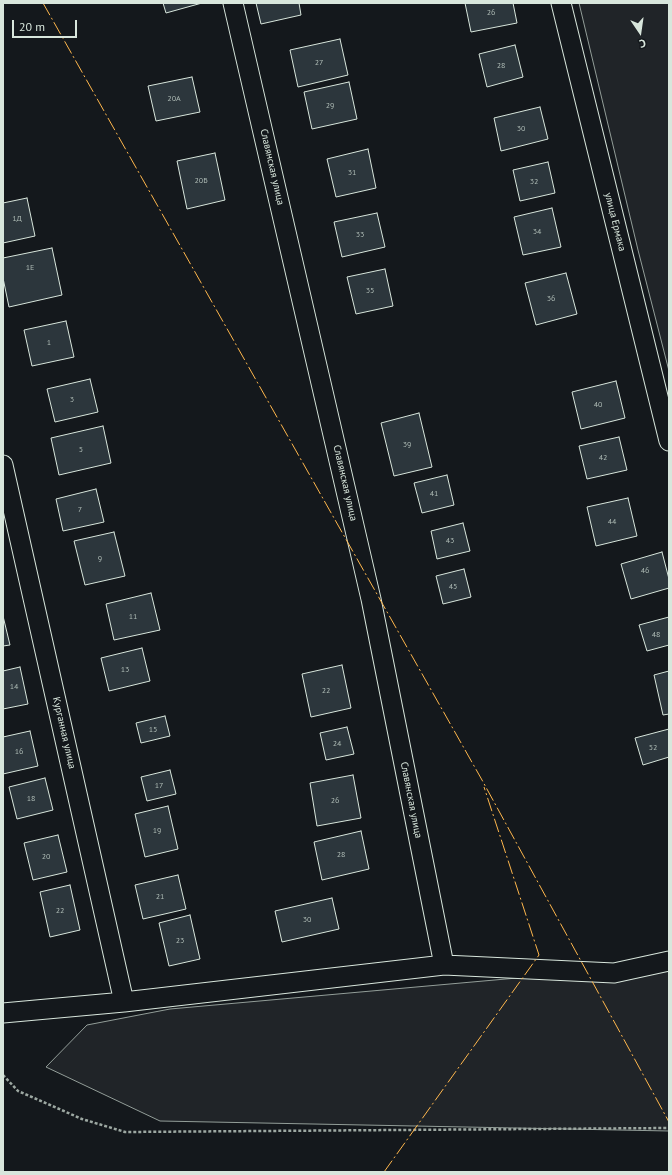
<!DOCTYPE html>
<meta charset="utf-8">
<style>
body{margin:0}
#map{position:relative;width:672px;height:1175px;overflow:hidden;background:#14181c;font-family:"PT Sans",sans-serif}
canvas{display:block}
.frame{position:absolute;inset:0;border:4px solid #d8e6dc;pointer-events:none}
.north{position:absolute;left:620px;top:12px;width:40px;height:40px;-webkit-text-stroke:3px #14181c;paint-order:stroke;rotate:167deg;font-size:11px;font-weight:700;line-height:16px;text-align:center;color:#d8e6dc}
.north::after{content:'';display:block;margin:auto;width:14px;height:18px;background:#d8e6dc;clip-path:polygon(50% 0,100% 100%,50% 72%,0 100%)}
.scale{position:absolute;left:12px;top:20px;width:65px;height:18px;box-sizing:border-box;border:2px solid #d8e6dc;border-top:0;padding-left:5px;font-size:12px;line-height:14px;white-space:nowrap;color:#d8e6dc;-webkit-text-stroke:3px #14181c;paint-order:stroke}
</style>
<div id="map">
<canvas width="672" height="1175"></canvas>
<div class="frame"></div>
<div class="north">С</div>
<div class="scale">20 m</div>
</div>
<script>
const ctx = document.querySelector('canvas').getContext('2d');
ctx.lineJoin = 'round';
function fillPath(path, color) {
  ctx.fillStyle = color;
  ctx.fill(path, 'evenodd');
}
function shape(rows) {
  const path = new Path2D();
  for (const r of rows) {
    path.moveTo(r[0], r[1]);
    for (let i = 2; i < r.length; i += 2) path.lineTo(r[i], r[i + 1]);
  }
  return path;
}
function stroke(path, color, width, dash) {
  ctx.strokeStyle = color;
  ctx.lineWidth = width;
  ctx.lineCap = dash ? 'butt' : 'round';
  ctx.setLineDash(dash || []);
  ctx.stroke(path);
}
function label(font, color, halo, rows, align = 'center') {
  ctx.font = font + ' "PT Sans",sans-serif';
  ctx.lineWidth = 3;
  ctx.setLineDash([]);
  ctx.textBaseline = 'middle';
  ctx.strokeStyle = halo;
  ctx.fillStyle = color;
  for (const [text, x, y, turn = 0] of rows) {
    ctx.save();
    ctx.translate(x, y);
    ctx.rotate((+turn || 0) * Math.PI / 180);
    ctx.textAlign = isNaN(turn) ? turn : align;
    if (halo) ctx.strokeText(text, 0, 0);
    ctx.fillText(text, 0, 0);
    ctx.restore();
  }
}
const green = shape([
 [579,3,669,3,669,371,638,250,579,3],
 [669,962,669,1131,160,1121,46,1067,87,1025,170,1009,640,967,669,962]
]);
fillPath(green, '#202428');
stroke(green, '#939e99', 1);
const building = shape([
 [163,3,202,3,166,13,163,3],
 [256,3,299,3,301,15,261,24,256,3],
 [465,3,513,3,517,23,471,32,465,3],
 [340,39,348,75,298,87,290,50,340,39],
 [515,45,523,77,487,87,479,54,515,45],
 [192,77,200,112,156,121,148,86,192,77],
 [349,82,357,119,312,129,304,92,349,82],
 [540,107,548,139,501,151,494,118,540,107],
 [368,149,376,188,336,197,327,159,368,149],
 [215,153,225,200,187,209,177,161,215,153],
 [548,162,555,193,520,201,513,170,548,162],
 [27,198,35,236,3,243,3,203,27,198],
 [552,208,561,247,523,255,514,217,552,208],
 [377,213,385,247,342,257,334,222,377,213],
 [52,248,62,295,9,307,3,278,3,258,52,248],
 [385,269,393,306,356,314,347,277,385,269],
 [566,273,577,314,536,325,525,283,566,273],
 [66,321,74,357,32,366,24,330,66,321],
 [90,379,98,412,55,422,47,389,90,379],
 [616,381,625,418,581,429,572,392,616,381],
 [419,413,432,467,394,476,381,423,419,413],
 [103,426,111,463,59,475,51,438,103,426],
 [619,437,627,470,587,479,579,446,619,437],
 [447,475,454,505,422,513,414,483,447,475],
 [96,489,104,522,63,531,56,499,96,489],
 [628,498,637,536,596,546,587,507,628,498],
 [463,523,470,551,437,559,431,531,463,523],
 [114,532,125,576,85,585,74,541,114,532],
 [662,552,669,579,669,588,631,599,621,564,662,552],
 [464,569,471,597,443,604,436,576,464,569],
 [151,593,160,630,114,640,106,604,151,593],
 [3,616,10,645,3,646,3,616],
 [669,617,669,645,647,651,639,625,669,617],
 [142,648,150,681,109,691,101,658,142,648],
 [342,665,351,708,311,717,302,674,342,665],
 [20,667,28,704,3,709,3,671,20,667],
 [669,671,669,714,663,715,654,675,669,671],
 [165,716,170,736,141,743,136,723,165,716],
 [347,727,354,754,326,760,320,733,347,727],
 [669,729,669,757,643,765,635,738,669,729],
 [30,731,38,766,3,774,3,737,30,731],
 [170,770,176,794,147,801,141,777,170,770],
 [353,775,361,818,317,826,310,783,353,775],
 [45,778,53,810,17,819,9,787,45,778],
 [168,806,178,849,145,857,135,814,168,806],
 [361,831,369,869,322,880,314,842,361,831],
 [58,835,67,872,33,880,24,843,58,835],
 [178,875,186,909,143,919,135,885,178,875],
 [70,885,80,930,50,937,40,892,70,885],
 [332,898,339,929,282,942,275,911,332,898],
 [190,915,200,959,169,966,159,923,190,915]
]);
fillPath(building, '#2c363c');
stroke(building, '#d8e6dc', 1);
const minor = shape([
 [233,3,371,599,444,965],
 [561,3,669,441],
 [3,465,124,1002],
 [3,1013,124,1002,444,965,614,973,669,961]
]);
stroke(minor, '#d8e6dc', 21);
stroke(shape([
 [3,1075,18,1091,82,1119,125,1132,669,1128]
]), '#9da8a2', 2.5, [3, 2]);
stroke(minor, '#14181c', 19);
stroke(shape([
 [43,3,482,780,669,1122],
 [384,1172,539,955,484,787]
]), '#ffb74d', 1, [14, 3, 2, 3]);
label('8px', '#adbab4', null, [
 ["26",491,13],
 ["27",319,63],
 ["28",501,66],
 ["20А",174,99],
 ["29",330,106],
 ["30",521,129],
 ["31",352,173],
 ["20Б",201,181],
 ["32",534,182],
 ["1Д",17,219],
 ["34",537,232],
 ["33",360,235],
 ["1Е",30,268],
 ["35",370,291],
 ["36",551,299],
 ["1",49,343],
 ["3",72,400],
 ["40",598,405],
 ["39",407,445],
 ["5",81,450],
 ["42",603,458],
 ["41",434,494],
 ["7",80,510],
 ["44",612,522],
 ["43",450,541],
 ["9",100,559],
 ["46",645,571],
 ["45",453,587],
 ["11",133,617],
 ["48",656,635],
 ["13",125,670],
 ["14",14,687],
 ["22",326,691],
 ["15",153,730],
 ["24",337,744],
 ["52",653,748],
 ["16",19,752],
 ["17",159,786],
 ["18",31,799],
 ["26",335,801],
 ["19",157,831],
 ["28",341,855],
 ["20",46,857],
 ["21",160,897],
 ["22",60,911],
 ["30",307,920],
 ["23",180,941]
]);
label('10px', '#d8e6dc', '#14181c', [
 ["Славянская улица",272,167,77],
 ["улица Ермака",615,222,76],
 ["Славянская улица",345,483,77],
 ["Курганная улица",64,733,77],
 ["Славянская улица",411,800,79]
]);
</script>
